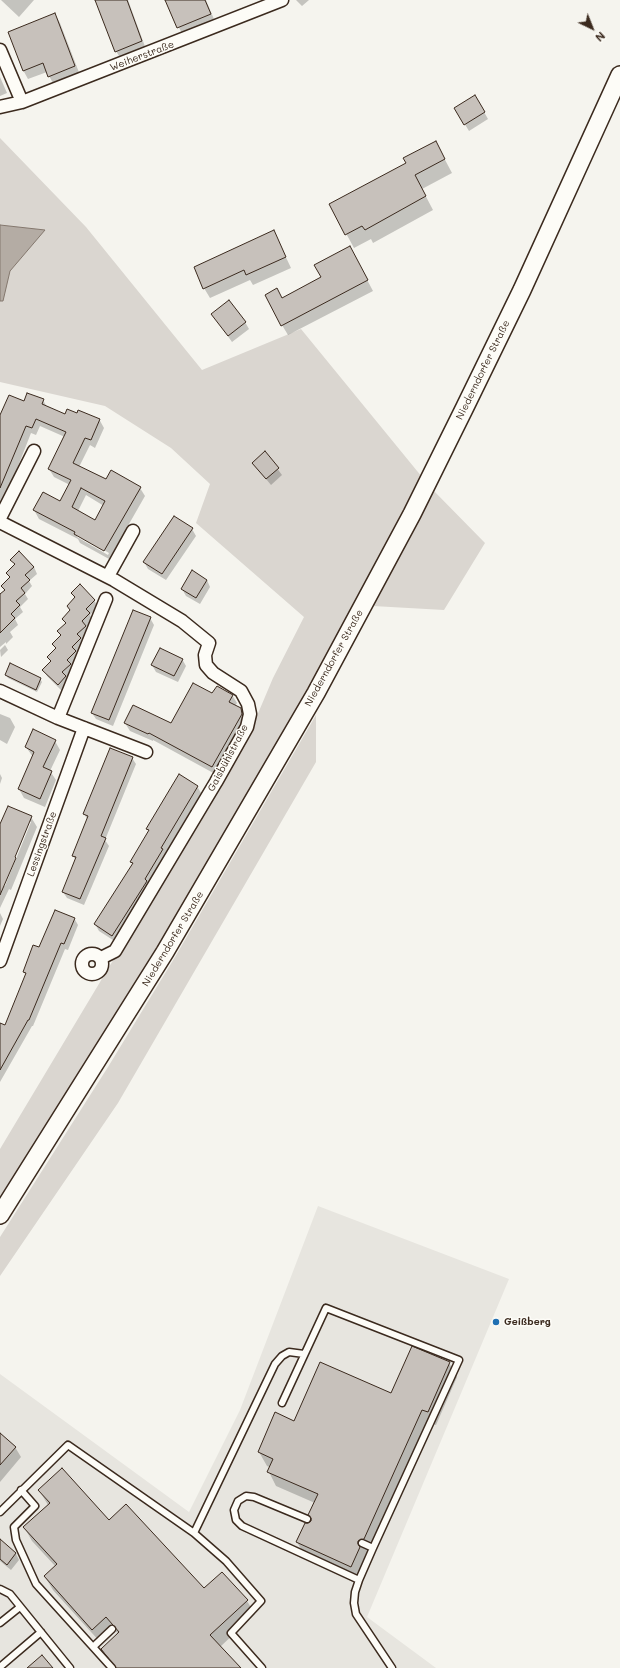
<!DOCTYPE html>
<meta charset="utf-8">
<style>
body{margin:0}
#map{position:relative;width:620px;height:1668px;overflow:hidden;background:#f5f4ee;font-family:Mali,sans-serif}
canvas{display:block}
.north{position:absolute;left:572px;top:8px;width:40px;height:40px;-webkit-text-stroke:3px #fdfcf7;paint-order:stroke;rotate:137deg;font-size:11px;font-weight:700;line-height:16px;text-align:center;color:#3b2a1e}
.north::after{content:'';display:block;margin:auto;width:14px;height:18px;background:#3b2a1e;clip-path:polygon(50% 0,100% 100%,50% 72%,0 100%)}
</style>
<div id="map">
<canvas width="620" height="1668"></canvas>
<div class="north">N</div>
</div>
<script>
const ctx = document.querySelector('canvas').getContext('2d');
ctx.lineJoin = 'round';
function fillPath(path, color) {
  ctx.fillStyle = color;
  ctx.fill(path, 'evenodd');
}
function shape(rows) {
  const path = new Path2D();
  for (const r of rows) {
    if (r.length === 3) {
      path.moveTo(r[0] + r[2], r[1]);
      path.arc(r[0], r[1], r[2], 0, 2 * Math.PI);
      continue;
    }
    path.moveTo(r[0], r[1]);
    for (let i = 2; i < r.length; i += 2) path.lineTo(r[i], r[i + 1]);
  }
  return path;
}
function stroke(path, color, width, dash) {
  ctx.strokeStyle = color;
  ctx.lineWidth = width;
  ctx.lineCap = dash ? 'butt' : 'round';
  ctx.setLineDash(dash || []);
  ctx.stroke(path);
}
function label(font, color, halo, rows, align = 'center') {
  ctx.font = font + ' Mali,sans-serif';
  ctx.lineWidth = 3;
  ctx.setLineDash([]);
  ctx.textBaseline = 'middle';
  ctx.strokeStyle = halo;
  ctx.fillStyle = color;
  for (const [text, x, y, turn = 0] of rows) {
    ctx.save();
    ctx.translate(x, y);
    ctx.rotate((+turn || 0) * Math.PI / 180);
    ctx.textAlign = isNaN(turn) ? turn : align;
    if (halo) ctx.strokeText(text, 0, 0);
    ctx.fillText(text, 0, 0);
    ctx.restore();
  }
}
fillPath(shape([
 [318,1206,509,1279,367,1617,436,1668,0,1668,0,1374,189,1512,240,1410]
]), '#e7e5df');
fillPath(shape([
 [0,138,86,227,202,370,301,329,422,477,356,604,238,815,158,948,0,1200,0,1149,251,730,273,678,304,617,196,523,210,484,171,448,105,406,0,382],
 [433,490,485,543,444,610,373,606],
 [316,715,316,762,118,1103,0,1276,0,1237,108,1067,175,957]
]), '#dad6d0');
const water = shape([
 [0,225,45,230,10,271,3,301,0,301,0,225]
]);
fillPath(water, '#b4aca4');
stroke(water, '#84786e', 1);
fillPath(shape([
 [1,0,34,0,19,17],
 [96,0,128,0,147,52,122,61,116,51],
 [166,0,206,0,216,24,184,38],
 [296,0,309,0,302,6],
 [55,14,60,23,80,75,54,85,47,72,28,79,23,70],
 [0,77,7,93,0,96],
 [475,96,488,119,469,131,455,108],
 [443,156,452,173,422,189,433,210,373,243,371,239,354,248,330,204],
 [274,232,291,268,253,285,250,280,210,298,204,288],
 [355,257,373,291,288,335,282,325,282,299,322,278],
 [212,314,245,322,249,329,232,342],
 [43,400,47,407,66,416,99,419,104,428,95,448,90,445,79,467,106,480,140,488,145,496,109,559,80,543,78,539,39,519,34,510,60,503,70,485,54,477,49,469,65,437,40,426,36,435,31,433,2,507,0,507,0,418,24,402],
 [86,495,104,506,96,522,78,511],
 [77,534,109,553,108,555,77,537],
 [265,452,282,475,271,485,253,463],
 [174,517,192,529,196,536,166,580,148,569,144,562],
 [12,560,34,567,37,574,29,581,32,586,25,594,28,599,20,607,23,612,15,619,18,625,10,632,13,637,6,644,6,642,0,647,0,596,5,591,2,586,10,578,7,573,15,565],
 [207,580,210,587,200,604,186,596,182,589],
 [72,593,94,600,98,607,90,615,93,620,86,627,89,633,81,641,84,645,76,653,79,658,71,666,74,671,66,678,69,684,62,691,47,676,44,670,51,662,48,657,56,649,53,644,61,636,58,631,66,624,63,619,71,611,75,599],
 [150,618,154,625,113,726,96,719,92,713],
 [5,645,8,650,1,657,0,650],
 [182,659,186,666,178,682,156,672,152,665],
 [6,675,40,679,42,682,37,692,8,678],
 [213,695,232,695,237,703,235,706,240,709,245,717,217,775,153,740,153,741,130,731,125,723,172,724],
 [0,714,10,718,15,727,7,744,0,740],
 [55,741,60,750,50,771,56,780,45,807,24,798,19,789,33,757,26,747],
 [132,758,136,764,105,840,109,846,84,905,67,898,63,892,76,860,73,856,88,820,84,814],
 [0,774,2,778,0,784],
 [197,786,201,793,165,854,166,857,116,942,99,931,95,924,133,865,131,862,149,832,148,829],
 [31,817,37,827,11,890,9,889,0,908,0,827],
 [29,822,31,822,5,886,3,886],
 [0,913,3,919,0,926],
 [74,918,78,925,68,950,65,949,33,1026,32,1026,0,1082,0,1028,5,1027,26,976,24,972,40,949],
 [449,1363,457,1377,436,1425,430,1423,371,1552,368,1553,365,1556,367,1561,359,1580,305,1556,297,1542,312,1522,315,1503,276,1486,269,1472,271,1468,267,1466,259,1452,294,1422,392,1394],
 [0,1435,15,1447,21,1457,0,1482],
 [39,1490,109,1521,204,1590,247,1601,255,1614,220,1647,239,1668,115,1668,102,1649,119,1634,114,1630,101,1643,53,1590,45,1577,56,1567,32,1541,24,1527,48,1505],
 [0,1541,16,1554,19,1560,11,1570,0,1561]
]), '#0003');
const building = shape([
 [95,0,127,0,142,41,115,52,95,0],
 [165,0,205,0,211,14,177,28,165,0],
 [55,13,75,66,48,77,43,63,23,71,8,32,55,13],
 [475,95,485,112,464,125,454,108,475,95],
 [436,141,445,159,415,175,426,196,365,230,362,226,345,235,329,204,406,163,403,158,436,141],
 [274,230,286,257,246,275,244,270,203,289,194,267,274,230],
 [350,246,368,280,281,326,265,295,277,288,282,298,321,277,314,265,350,246],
 [229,300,246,322,228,336,211,314,229,300],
 [27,393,44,399,42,404,65,414,67,409,77,413,78,410,100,419,91,440,85,438,73,463,106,479,111,470,141,487,104,551,74,534,75,532,33,510,43,492,60,501,71,480,48,469,66,432,36,419,32,428,26,426,0,488,0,415,9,395,24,401,27,393],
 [81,488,105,501,95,520,72,507,81,488],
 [265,451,279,468,266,479,252,463,265,451],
 [174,516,193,528,162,574,143,562,174,516],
 [19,551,34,567,25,575,30,580,21,588,25,593,16,601,20,605,11,614,15,618,0,633,0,594,5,590,1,586,10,577,6,573,15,564,10,560,19,551],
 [192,570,207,580,196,598,181,589,192,570],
 [80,584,95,600,86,609,90,613,82,621,86,626,77,634,81,638,72,647,76,651,67,660,71,664,62,672,66,676,58,685,42,670,51,661,47,657,56,648,52,644,61,635,57,631,66,623,62,619,70,610,67,606,75,597,71,593,80,584],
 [133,610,151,617,109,720,91,713,133,610],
 [160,648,183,659,174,676,151,665,160,648],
 [10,663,41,678,36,690,5,675,10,663],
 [193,683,212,693,217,686,233,695,229,702,241,708,242,714,212,767,149,733,148,734,124,723,133,705,171,723,193,683],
 [33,729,56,740,43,767,52,771,40,799,18,789,34,752,25,747,33,729],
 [110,748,133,757,101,836,106,838,80,899,62,892,76,857,72,856,88,816,83,814,110,748],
 [179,774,198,786,161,848,163,849,145,879,147,881,112,936,94,924,133,863,130,862,149,830,146,829,179,774],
 [8,806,32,816,15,857,16,858,0,895,0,824,8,806],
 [55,910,75,918,64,944,61,943,29,1020,28,1020,0,1070,0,1023,5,1025,26,973,23,972,33,945,39,947,55,910],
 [412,1346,450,1362,428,1412,422,1410,364,1539,358,1541,358,1544,360,1547,351,1567,296,1542,305,1523,308,1523,311,1521,311,1518,308,1515,318,1494,267,1472,273,1459,258,1452,275,1412,294,1421,320,1362,391,1393,412,1346],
 [0,1433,16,1447,0,1465,0,1433],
 [62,1468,109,1520,126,1504,204,1588,222,1572,248,1600,210,1635,241,1668,116,1668,101,1649,119,1632,106,1617,92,1630,44,1576,57,1564,23,1527,50,1503,38,1490,62,1468],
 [0,1539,16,1553,7,1565,0,1559,0,1539],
 [42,1655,53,1668,27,1668,42,1655]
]);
fillPath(building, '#c7c1bb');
stroke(building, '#3b2a1e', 1);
const service = shape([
 [282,1403,326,1308,459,1360,373,1548,359,1580,355,1592,354,1603,356,1614,392,1668],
 [21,1490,35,1506,14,1527,16,1540,36,1584,112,1668],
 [0,1512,68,1445,194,1533,226,1561,261,1601,231,1633,262,1668],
 [307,1519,254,1497,246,1496,238,1501,234,1510,236,1520,242,1526,359,1580],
 [194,1533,275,1364,282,1356,289,1352,304,1354],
 [362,1543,373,1548],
 [0,1589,10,1594,70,1668],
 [0,1623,20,1607],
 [93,1647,112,1629],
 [0,1667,41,1632]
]);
const minor = shape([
 [0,50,22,102],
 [0,107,22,102,282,0],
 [0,518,34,451],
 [0,522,114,580,182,621,209,643,205,655,206,665,213,673,241,691,248,704,250,714,247,727,216,782,115,951,101,958],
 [108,576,133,531],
 [0,691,58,718,146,752],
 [58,718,106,599],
 [92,964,10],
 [0,961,84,728]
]);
const secondary = shape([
 [0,1215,165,952,316,693,412,514,465,407,522,290,620,75]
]);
stroke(service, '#3b2a1e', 9);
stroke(minor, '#3b2a1e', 15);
stroke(secondary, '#3b2a1e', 20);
stroke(service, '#fdfcf7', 6);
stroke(minor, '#fdfcf7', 12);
stroke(secondary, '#fdfcf7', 17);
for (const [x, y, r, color] of [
 [496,1322,4,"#1f6fb2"]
]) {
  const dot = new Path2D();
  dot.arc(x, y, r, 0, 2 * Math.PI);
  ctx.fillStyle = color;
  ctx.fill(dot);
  stroke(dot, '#fdfcf7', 1.5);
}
label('10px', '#3b2a1e', '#fdfcf7', [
 ["Weiherstraße",142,56,-21],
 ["Niederndorfer Straße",483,370,-64],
 ["Niederndorfer Straße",334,658,-61],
 ["Gaisbühlstraße",228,758,-62],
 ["Lessingstraße",42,844,-70],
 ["Niederndorfer Straße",173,939,-59]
]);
label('bold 10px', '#3b2a1e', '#fdfcf7', [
 ["Geißberg",504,1322]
], 'left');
</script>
